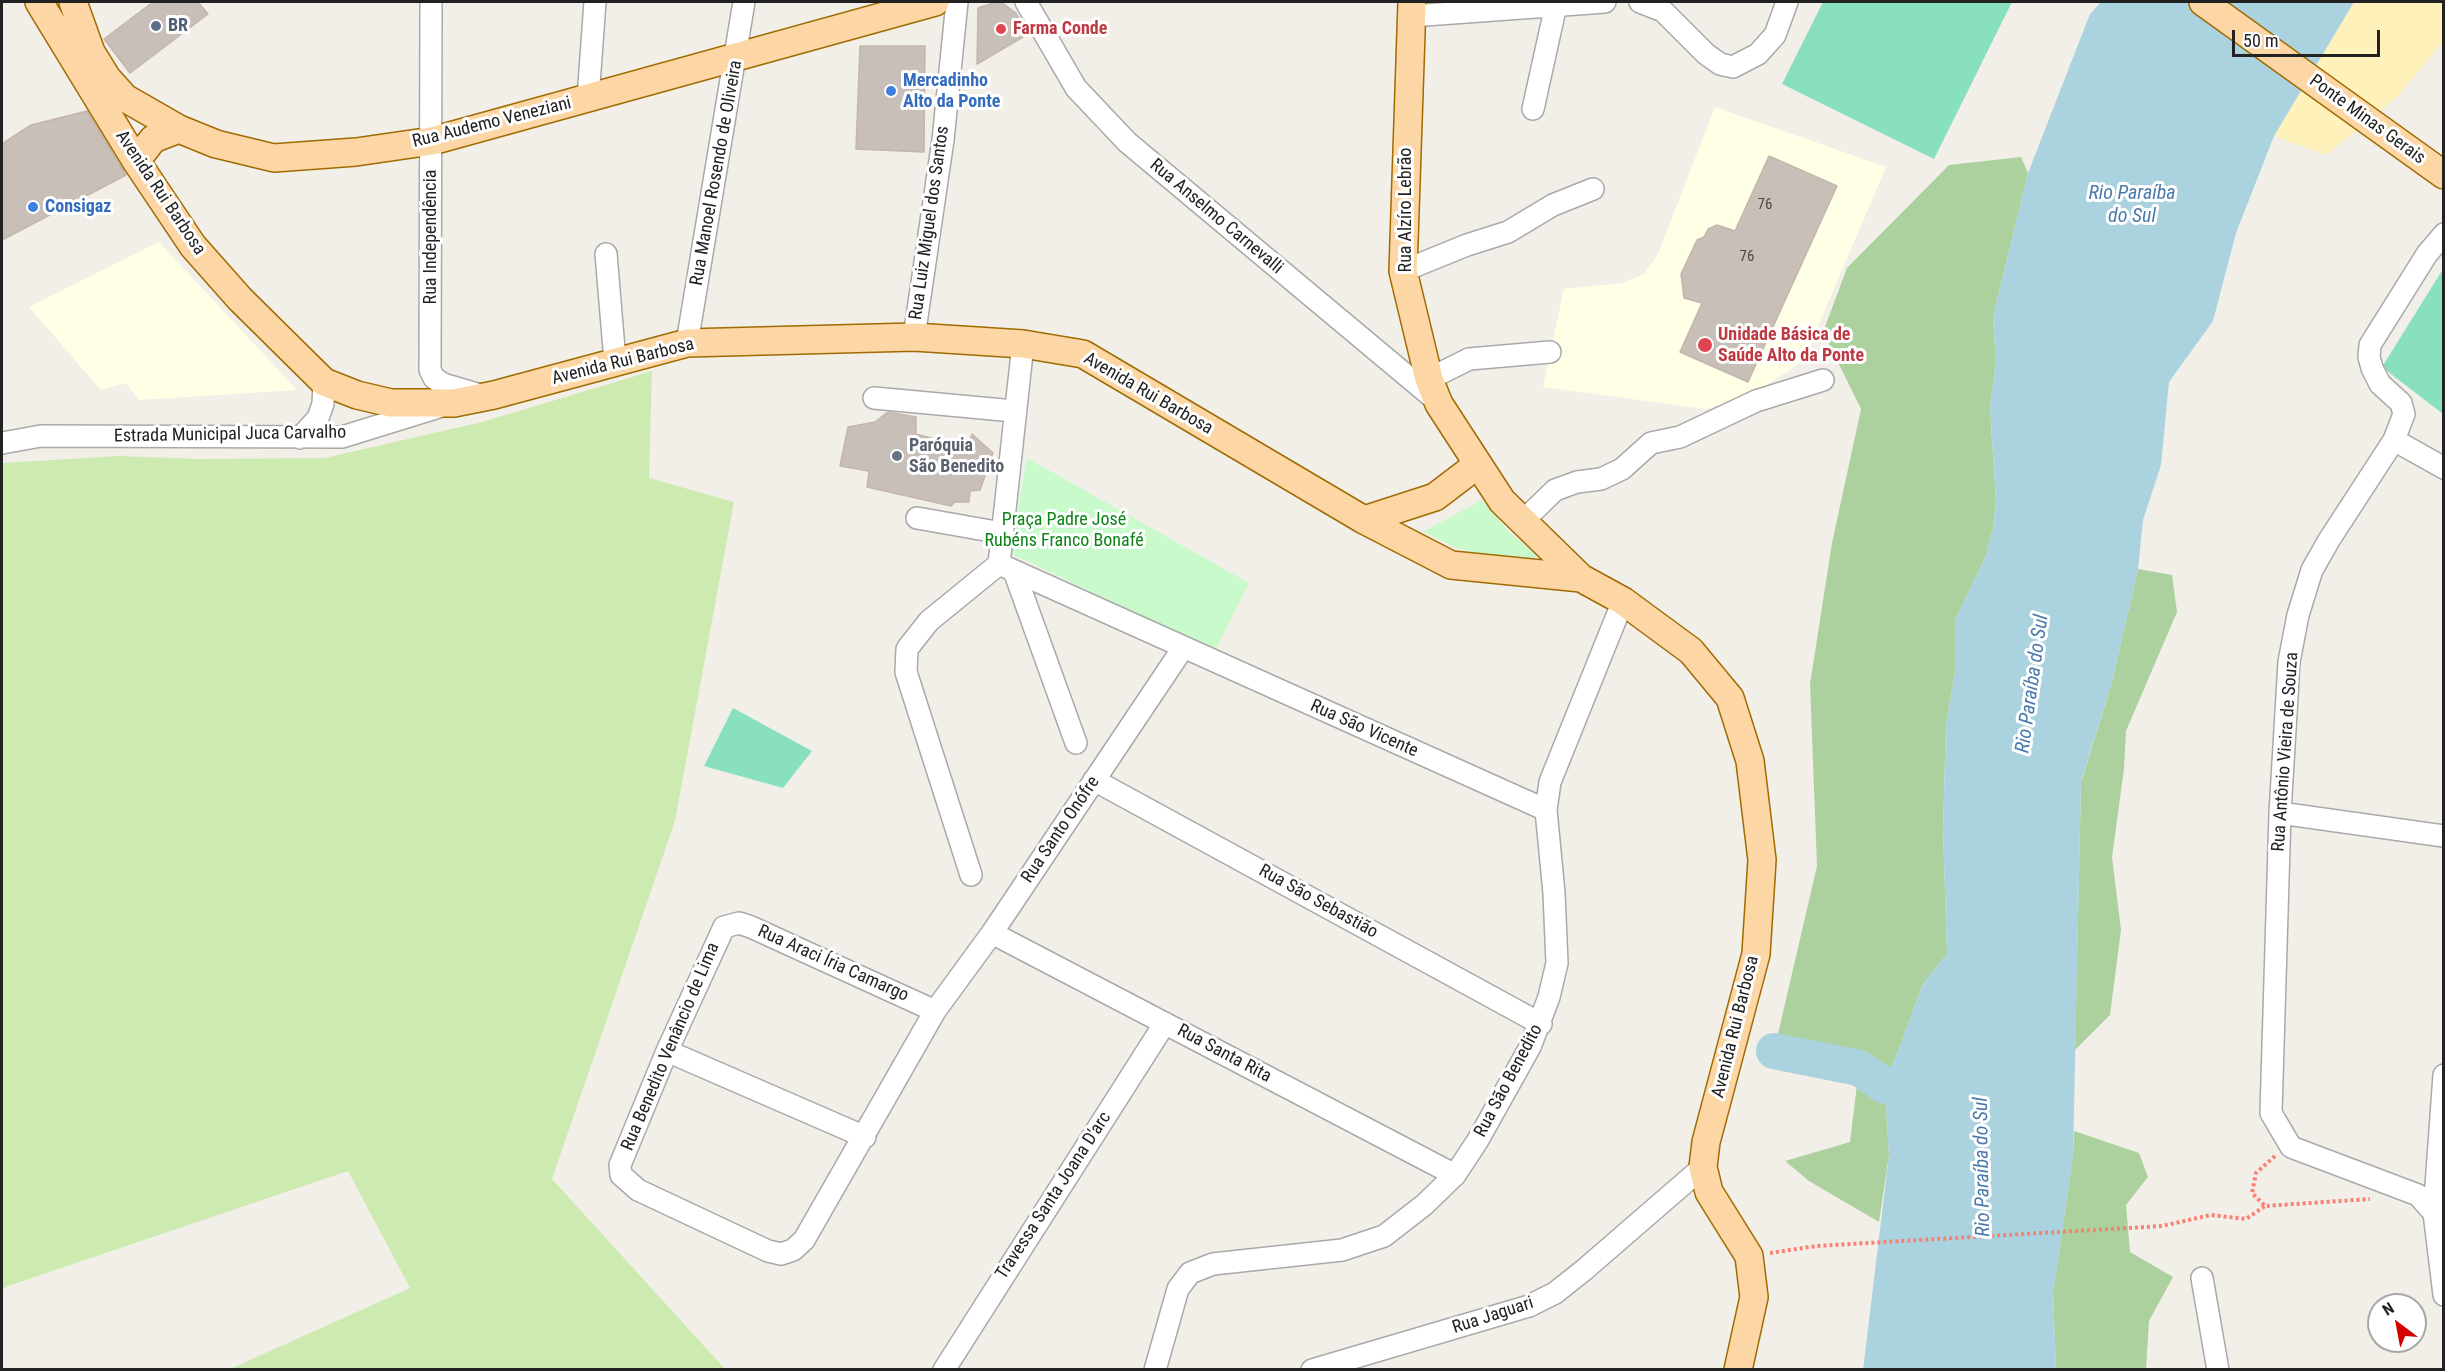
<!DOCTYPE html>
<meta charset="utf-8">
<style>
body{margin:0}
#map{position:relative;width:2445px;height:1371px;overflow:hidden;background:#f2efe9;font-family:"Roboto Condensed",sans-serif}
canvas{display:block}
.frame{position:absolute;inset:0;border:3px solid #222;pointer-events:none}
.north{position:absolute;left:2367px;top:1293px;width:60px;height:60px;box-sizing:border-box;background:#fff;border:2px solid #a7a7a7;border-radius:50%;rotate:328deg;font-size:16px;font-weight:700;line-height:24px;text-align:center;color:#222}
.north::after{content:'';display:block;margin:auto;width:21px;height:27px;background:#d40000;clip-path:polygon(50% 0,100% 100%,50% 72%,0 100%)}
.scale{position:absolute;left:2232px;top:30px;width:148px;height:27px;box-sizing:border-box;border:3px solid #222;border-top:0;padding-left:8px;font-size:18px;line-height:21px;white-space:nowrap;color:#222;-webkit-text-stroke:4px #fff;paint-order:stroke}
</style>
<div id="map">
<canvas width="2445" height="1371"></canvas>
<div class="frame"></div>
<div class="north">N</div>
<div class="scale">50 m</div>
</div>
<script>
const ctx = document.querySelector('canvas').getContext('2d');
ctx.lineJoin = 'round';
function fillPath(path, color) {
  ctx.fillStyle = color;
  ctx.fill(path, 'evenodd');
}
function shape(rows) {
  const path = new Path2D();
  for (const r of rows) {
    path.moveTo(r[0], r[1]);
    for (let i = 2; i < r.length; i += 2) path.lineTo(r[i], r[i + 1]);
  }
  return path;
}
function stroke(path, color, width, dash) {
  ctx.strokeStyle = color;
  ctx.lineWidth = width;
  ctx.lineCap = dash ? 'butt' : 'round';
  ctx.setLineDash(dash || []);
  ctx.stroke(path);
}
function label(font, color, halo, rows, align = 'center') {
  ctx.font = font + ' "Roboto Condensed",sans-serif';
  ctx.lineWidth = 6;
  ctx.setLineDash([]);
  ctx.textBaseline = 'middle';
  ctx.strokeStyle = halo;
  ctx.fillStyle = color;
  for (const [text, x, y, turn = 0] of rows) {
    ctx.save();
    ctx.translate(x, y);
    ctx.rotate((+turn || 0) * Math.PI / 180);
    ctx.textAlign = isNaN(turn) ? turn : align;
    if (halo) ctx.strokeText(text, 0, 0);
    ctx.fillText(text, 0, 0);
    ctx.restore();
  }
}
fillPath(shape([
 [1715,107,1886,167,1803,361,1753,394,1706,409,1543,387,1564,289,1623,283,1644,274,1658,254],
 [159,242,297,390,139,400,126,383,101,390,29,307]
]), '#ffffe5');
fillPath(shape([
 [652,371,649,478,734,502,675,821,552,1179,725,1369,230,1369,410,1288,348,1171,8,1286,2,1290,2,463,119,456,197,459,325,458,482,422]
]), '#cdebb0');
fillPath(shape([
 [2021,157,2028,173,1993,317,1996,361,1990,408,1996,501,1993,529,1986,556,1955,620,1955,673,1946,725,1943,830,1947,954,1923,984,1885,1086,1889,1155,1879,1222,1809,1181,1785,1161,1850,1142,1859,1068,1774,1051,1817,866,1810,684,1832,543,1861,409,1823,332,1847,268,1949,165],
 [2138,569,2172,575,2177,612,2126,731,2124,769,2112,857,2121,930,2110,1015,2075,1050,2081,782,2111,686],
 [2074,1131,2139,1153,2148,1177,2126,1205,2130,1252,2173,1277,2149,1321,2146,1369,2056,1370,2053,1293,2073,1156]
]), '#add19e');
fillPath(shape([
 [2354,2,2443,2,2443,42,2397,97,2326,155,2274,136]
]), '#fff1ba');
fillPath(shape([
 [1027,458,1249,583,1215,651,1010,553],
 [1482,500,1510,533,1539,556,1525,560,1495,557,1457,548,1423,532]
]), '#c8facc');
fillPath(shape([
 [1823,2,2012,2,1934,159,1782,84],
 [2443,269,2443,414,2382,367],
 [733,708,812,751,783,788,704,766]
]), '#88e0be');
fillPath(shape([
 [2101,2,2354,2,2274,136,2236,233,2213,321,2169,382,2161,465,2143,520,2138,569,2111,686,2081,781,2073,1156,2053,1293,2056,1369,1863,1370,1889,1155,1885,1086,1923,984,1947,954,1943,830,1946,725,1955,673,1955,620,1986,556,1993,529,1996,501,1990,408,1996,361,1993,317,2028,173,2090,14]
]), '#aad3df');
stroke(shape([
 [1774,1051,1859,1068,1885,1086,1933,1075]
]), '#aad3df', 36);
const building = shape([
 [153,2,198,2,208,14,130,73,104,39,153,2],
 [996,2,1001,2,1016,13,1028,34,977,64,978,8,996,2],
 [860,46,925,46,924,152,856,149,860,46],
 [87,111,126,175,2,240,2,144,31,125,87,111],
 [1769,156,1837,186,1748,382,1680,352,1702,303,1684,298,1681,274,1697,240,1704,237,1708,229,1717,225,1735,231,1769,156],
 [888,412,916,417,916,434,967,448,972,434,993,453,980,490,970,491,969,502,955,502,951,506,867,487,869,471,840,466,848,427,875,422,888,412]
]);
fillPath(building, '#c7bfb8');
stroke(building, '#c4b6ab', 1.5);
const minor = shape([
 [431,2,430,370,434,378,443,384,484,396],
 [1026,2,1076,88,1127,142,1437,401],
 [1640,2,1663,11,1706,54,1720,64,1733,67,1758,54,1775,35,1787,2],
 [1411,16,1605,2],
 [588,98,595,2],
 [1533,109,1556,5],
 [2444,234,2427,254,2370,345,2369,357,2372,368,2380,384,2401,403,2404,414,2394,440,2329,540,2312,570,2298,615,2289,662,2280,813,2271,1113,2291,1147,2418,1195,2434,1213,2444,1215],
 [606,254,615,361],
 [1403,271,1467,245,1508,232,1553,205,1593,189],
 [914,337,943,140,957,2],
 [687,343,744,2],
 [1023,344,999,564,1546,810],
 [1429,379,1469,359,1550,352],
 [874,398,1014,411],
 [300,438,318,418,323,404,324,382],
 [2394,440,2444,468],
 [2,443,41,436,342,437,439,407],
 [917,518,1002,533],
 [1522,522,1555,490,1577,482,1601,479,1622,469,1651,443,1680,437,1756,401,1823,380],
 [1014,571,1076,743],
 [1094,780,1541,1024],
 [2280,813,2444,836],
 [971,875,906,672,907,649,929,621,999,564],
 [992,933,1455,1175],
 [935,1011,751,927,739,923,724,927,667,1051,620,1165,621,1175,638,1190,768,1251,781,1254,793,1250,804,1240,935,1011,992,933,1183,648],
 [667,1051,865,1137],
 [2444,1075,2434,1213,2444,1295],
 [2202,1278,2218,1370],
 [944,1370,1165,1023],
 [1155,1370,1178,1289,1190,1273,1213,1264,1342,1250,1384,1236,1424,1205,1455,1175,1478,1140,1530,1047,1549,997,1557,963,1554,893,1546,810,1550,782,1623,601],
 [1312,1370,1529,1306,1555,1293,1584,1270,1703,1167]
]);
const major = shape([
 [39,2,136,161,193,246,240,299,324,382,357,395,391,403,454,403,494,395,687,343,914,337,1023,344,1083,354,1364,520,1451,565,1581,578,1623,601,1691,651,1730,698,1750,761,1762,860,1756,954,1706,1142,1703,1167,1709,1192,1749,1256,1754,1297,1738,1370],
 [73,2,91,52,107,78,125,98,179,129,216,144,274,158,356,152,432,141,935,2],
 [1412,2,1403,271,1429,379,1439,404,1502,501,1581,578],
 [2203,2,2444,175],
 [136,161,153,139,179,129],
 [1364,520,1435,497,1477,465]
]);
stroke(minor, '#a9a9a9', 24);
stroke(major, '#a06b00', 30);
stroke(shape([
 [2275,1156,2256,1173,2252,1193,2265,1206,2370,1199],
 [1770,1253,1816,1246,2162,1226,2211,1215,2246,1219,2265,1206]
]), '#fa8072', 4, [3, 3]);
stroke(minor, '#fff', 21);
stroke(major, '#fcd6a4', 27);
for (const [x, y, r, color] of [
 [156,26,6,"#5c6f8a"],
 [1001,29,6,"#e0444e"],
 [891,91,6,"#3f7fe0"],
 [33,207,6,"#3f7fe0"],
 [1705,345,8,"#e0444e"],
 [897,456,6,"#6b7280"]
]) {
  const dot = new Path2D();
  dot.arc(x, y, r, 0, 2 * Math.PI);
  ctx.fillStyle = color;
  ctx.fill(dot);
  stroke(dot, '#fff', 2);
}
label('15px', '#4b4948', null, [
 ["76",1765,205],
 ["76",1747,257]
]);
label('bold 18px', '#4e5e75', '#fff', [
 ["BR",168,26]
], 'left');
label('bold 18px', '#be3a42', '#fff', [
 ["Farma Conde",1013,29],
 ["Unidade Básica de",1718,335],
 ["Saúde Alto da Ponte",1718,356]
], 'left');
label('bold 18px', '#366cbe', '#fff', [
 ["Mercadinho",903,81],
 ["Alto da Ponte",903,102],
 ["Consigaz",45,207]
], 'left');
label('18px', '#222', '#fff', [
 ["Ponte Minas Gerais",2367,120,36],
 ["Rua Audemo Veneziani",492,123,-14],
 ["Rua Manoel Rosendo de Oliveira",717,173,-80],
 ["Avenida Rui Barbosa",160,193,56],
 ["Rua Alzíro Lebrão",1406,210,-90],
 ["Rua Anselmo Carnevalli",1216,217,40],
 ["Rua Luiz Miguel dos Santos",930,223,-82],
 ["Rua Independência",431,237,-90],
 ["Avenida Rui Barbosa",623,362,-14],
 ["Avenida Rui Barbosa",1148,394,30],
 ["Estrada Municipal Juca Carvalho",230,435,-1],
 ["Rua São Vicente",1364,729,24],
 ["Rua Antônio Vieira de Souza",2286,752,-86],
 ["Rua Santo Onófre",1061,830,-56],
 ["Rua São Sebastião",1318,902,29],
 ["Rua Araci Íria Camargo",833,964,24],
 ["Avenida Rui Barbosa",1736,1027,-76],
 ["Rua Benedito Venâncio de Lima",671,1047,-67],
 ["Rua Santa Rita",1224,1054,28],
 ["Rua São Benedito",1509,1081,-62],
 ["Travessa Santa Joana D'arc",1054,1196,-57],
 ["Rua Jaguari",1493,1316,-18]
]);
label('bold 18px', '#5b616d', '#fff', [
 ["Paróquia",909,446],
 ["São Benedito",909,467]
], 'left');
label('18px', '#0c8416', '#fff', [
 ["Praça Padre José",1064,520],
 ["Rubéns Franco Bonafé",1064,541]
]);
label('italic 20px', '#4a7aab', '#fff', [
 ["Rio Paraíba",2132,194],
 ["do Sul",2132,217],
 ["Rio Paraíba do Sul",2033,684,-82],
 ["Rio Paraíba do Sul",1983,1167,-91]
]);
</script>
